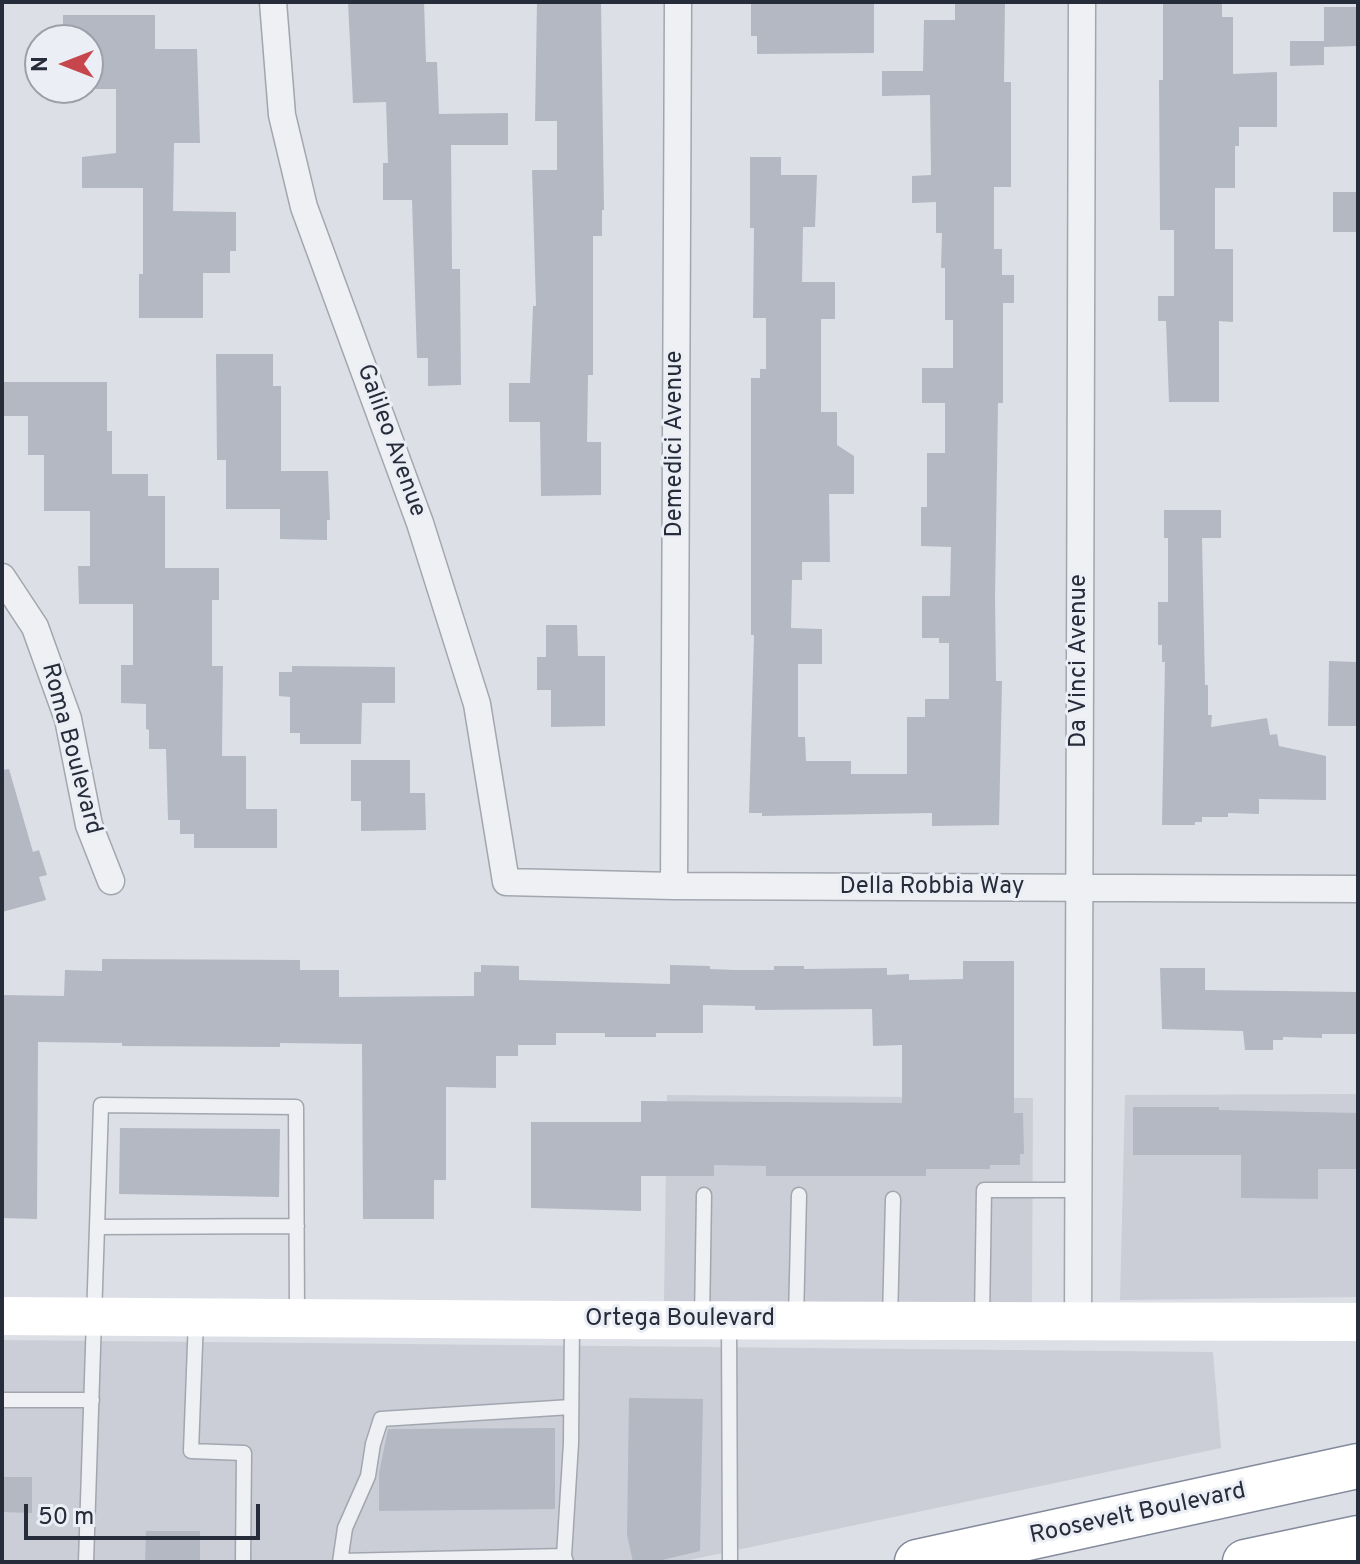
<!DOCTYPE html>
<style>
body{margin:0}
#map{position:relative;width:1360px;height:1564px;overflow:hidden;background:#dcdfe6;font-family:Overpass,sans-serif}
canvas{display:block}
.frame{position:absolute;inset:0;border:4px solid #272c3b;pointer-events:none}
.north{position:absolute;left:24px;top:24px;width:80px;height:80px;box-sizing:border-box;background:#ebeef4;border:2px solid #9da0aa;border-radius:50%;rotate:270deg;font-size:22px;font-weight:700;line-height:32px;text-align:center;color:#272c3b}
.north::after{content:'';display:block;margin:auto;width:28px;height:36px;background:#c7454c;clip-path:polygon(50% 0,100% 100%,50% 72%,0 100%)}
.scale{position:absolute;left:24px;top:1504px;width:236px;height:36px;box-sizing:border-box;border:4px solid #272c3b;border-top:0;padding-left:10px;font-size:24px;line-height:28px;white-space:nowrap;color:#272c3b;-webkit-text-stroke:6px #ebeef4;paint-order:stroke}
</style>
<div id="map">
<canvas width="1360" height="1564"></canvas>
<div class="frame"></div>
<div class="north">N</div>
<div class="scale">50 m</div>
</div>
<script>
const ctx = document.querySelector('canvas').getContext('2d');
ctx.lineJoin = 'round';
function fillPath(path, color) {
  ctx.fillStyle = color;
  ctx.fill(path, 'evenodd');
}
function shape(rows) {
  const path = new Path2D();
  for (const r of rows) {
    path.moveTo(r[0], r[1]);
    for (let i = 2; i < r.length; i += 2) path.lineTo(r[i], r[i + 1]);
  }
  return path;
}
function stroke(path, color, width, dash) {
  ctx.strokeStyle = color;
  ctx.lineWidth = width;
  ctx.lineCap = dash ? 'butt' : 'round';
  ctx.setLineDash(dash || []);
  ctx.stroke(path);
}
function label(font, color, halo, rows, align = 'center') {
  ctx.font = font + ' Overpass,sans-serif';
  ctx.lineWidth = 6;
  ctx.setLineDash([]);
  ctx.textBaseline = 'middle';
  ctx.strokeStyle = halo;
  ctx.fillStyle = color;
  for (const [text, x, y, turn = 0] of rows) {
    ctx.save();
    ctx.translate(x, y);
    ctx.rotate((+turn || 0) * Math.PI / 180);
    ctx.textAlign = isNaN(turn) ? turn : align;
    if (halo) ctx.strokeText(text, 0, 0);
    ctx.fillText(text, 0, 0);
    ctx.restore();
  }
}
fillPath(shape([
 [1358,1094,1358,1297,1120,1300,1125,1095],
 [667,1095,1033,1098,1032,1303,664,1301],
 [2,1340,1213,1352,1221,1448,680,1562,2,1562]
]), '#cbced7');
fillPath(shape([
 [348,2,424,2,426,62,437,62,439,114,508,113,508,145,451,145,452,269,460,269,461,385,428,386,428,358,417,358,412,200,383,200,383,163,388,163,386,102,353,103],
 [537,2,601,2,604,210,602,210,602,236,593,236,593,375,588,375,587,442,601,442,601,495,541,496,540,422,509,422,509,383,530,383,533,306,536,306,532,170,557,170,557,121,535,121],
 [755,2,874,2,874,53,757,54,757,36,751,36,751,4],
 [955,2,1005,2,1004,82,1011,82,1011,187,994,187,994,249,1002,249,1002,275,1014,275,1014,303,1003,303,1003,403,998,403,995,596,996,681,1002,681,999,825,932,826,932,813,762,816,762,813,749,813,754,635,751,635,751,378,760,378,760,369,766,369,766,318,753,318,754,228,750,228,750,157,781,157,781,175,817,175,815,227,803,227,802,282,835,282,835,319,821,319,821,412,837,412,837,445,854,456,854,494,829,494,830,562,802,562,802,580,792,580,791,628,822,629,822,664,798,664,798,737,805,737,806,761,851,761,851,774,907,774,907,717,925,717,925,699,949,699,949,643,939,643,939,638,922,638,922,596,950,596,951,547,921,546,921,507,927,507,927,453,945,453,945,403,922,403,922,368,953,368,953,320,945,320,945,268,941,268,942,233,936,233,936,202,912,203,912,176,931,175,930,95,882,96,882,71,923,71,924,20,955,20],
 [1163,2,1222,2,1222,17,1233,17,1233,74,1277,72,1277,127,1239,127,1239,146,1235,146,1235,188,1215,188,1215,249,1233,249,1233,322,1219,321,1219,402,1169,402,1166,321,1158,321,1158,296,1174,296,1174,230,1160,230,1159,80,1163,80],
 [1324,7,1358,7,1358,46,1324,47,1324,65,1290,66,1290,41,1324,41],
 [63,15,155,15,155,49,197,49,200,143,174,143,173,211,236,212,236,251,230,251,230,273,203,273,203,318,139,318,139,274,143,274,143,188,82,188,82,157,116,153,116,89,89,89,88,40,63,40],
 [1333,192,1358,192,1358,232,1333,232],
 [216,354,273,354,273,386,281,386,281,471,328,471,330,520,327,520,327,540,280,539,280,509,226,509,226,460,217,460],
 [2,382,107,382,107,431,112,431,112,474,148,474,148,496,165,496,165,568,219,568,219,600,212,600,212,666,223,666,222,756,246,756,246,809,277,809,277,848,194,848,194,834,180,834,180,820,168,820,166,749,149,749,149,730,146,729,146,704,121,703,121,665,133,665,133,604,79,604,78,566,90,566,90,511,44,511,44,455,28,455,28,416,2,416],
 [1164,510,1221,510,1221,538,1202,538,1205,685,1208,685,1208,715,1212,715,1211,727,1267,718,1270,735,1277,734,1279,746,1326,756,1326,800,1259,799,1259,814,1228,813,1228,817,1202,817,1202,822,1195,822,1195,825,1162,825,1165,662,1162,662,1162,645,1158,645,1158,602,1168,602,1168,538,1164,538],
 [546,625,577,625,578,656,605,656,605,726,551,727,551,690,537,690,537,657,546,657],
 [1329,661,1358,662,1358,726,1328,726],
 [292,666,395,667,395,703,362,703,361,744,300,744,300,733,290,733,290,697,279,696,279,672,292,672],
 [351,760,410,760,410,793,425,793,426,830,361,831,361,801,351,801],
 [9,769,33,852,39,850,47,875,39,877,46,900,2,912,2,770],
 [102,959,300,960,300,970,339,970,339,997,474,996,474,972,481,972,481,965,519,966,519,980,670,984,670,965,710,966,710,969,735,970,774,970,774,966,804,966,804,969,887,968,887,975,909,974,909,980,963,979,963,961,1014,961,1014,1113,1023,1113,1024,1154,1020,1154,1020,1165,990,1165,990,1169,926,1169,926,1176,766,1176,766,1166,714,1165,714,1176,641,1176,641,1211,531,1208,531,1122,641,1122,641,1101,902,1103,902,1045,873,1046,872,1009,755,1010,755,1006,703,1005,703,1033,656,1033,656,1037,605,1037,605,1033,556,1033,556,1045,518,1045,518,1056,496,1056,496,1088,446,1087,446,1180,434,1180,434,1219,363,1219,362,1044,280,1043,280,1047,122,1046,122,1043,38,1042,37,1219,2,1218,2,995,64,996,65,970,102,971],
 [1160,968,1205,968,1205,990,1358,992,1358,1034,1322,1034,1322,1038,1283,1037,1283,1040,1273,1040,1273,1050,1245,1050,1243,1031,1162,1029],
 [1133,1107,1219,1107,1219,1110,1358,1113,1358,1169,1318,1169,1318,1199,1241,1198,1241,1155,1133,1155],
 [120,1128,280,1129,279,1197,119,1194],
 [629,1398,703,1399,700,1551,654,1562,633,1562,627,1535],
 [555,1428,555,1509,379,1511,379,1473,388,1429],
 [2,1477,32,1477,32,1513,2,1512],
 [146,1531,200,1531,200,1562,145,1562]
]), '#b4b8c2');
const lane = shape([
 [98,1227,297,1226],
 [196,1318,191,1451,244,1453,243,1562],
 [796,1319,799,1195],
 [982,1319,984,1190,1078,1190],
 [702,1320,704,1195],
 [890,1320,893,1199],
 [729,1321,730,1562],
 [2,1400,92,1400],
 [564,1556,571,1443,572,1321],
 [340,1561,564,1556,566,1562],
 [86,1562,101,1105,296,1107,297,1317],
 [340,1562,345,1528,368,1476,373,1444,381,1419,571,1407]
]);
const street = shape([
 [273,2,282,115,304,207,420,523,477,704,506,882,674,886,1358,889],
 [2,577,35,627,68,719,89,825,111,881],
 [674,886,678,2],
 [1078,1320,1082,2]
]);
const highway = shape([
 [917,1562,1358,1466],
 [1245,1562,1358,1538]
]);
stroke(lane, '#a2a6af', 17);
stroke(street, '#a2a6af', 29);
stroke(highway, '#848b9c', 47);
stroke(lane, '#eff0f4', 14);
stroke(street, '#eff0f4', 26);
stroke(shape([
 [2,1316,572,1320,1358,1322]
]), '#fff', 38);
stroke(highway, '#fff', 44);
label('24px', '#272c3b', '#ebeef4', [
 ["Galileo Avenue",390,441,70],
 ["Demedici Avenue",676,444,-90],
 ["Da Vinci Avenue",1080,661,-90],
 ["Roma Boulevard",70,749,75],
 ["Della Robbia Way",932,888],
 ["Ortega Boulevard",680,1320],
 ["Roosevelt Boulevard",1138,1515,-12]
]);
</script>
